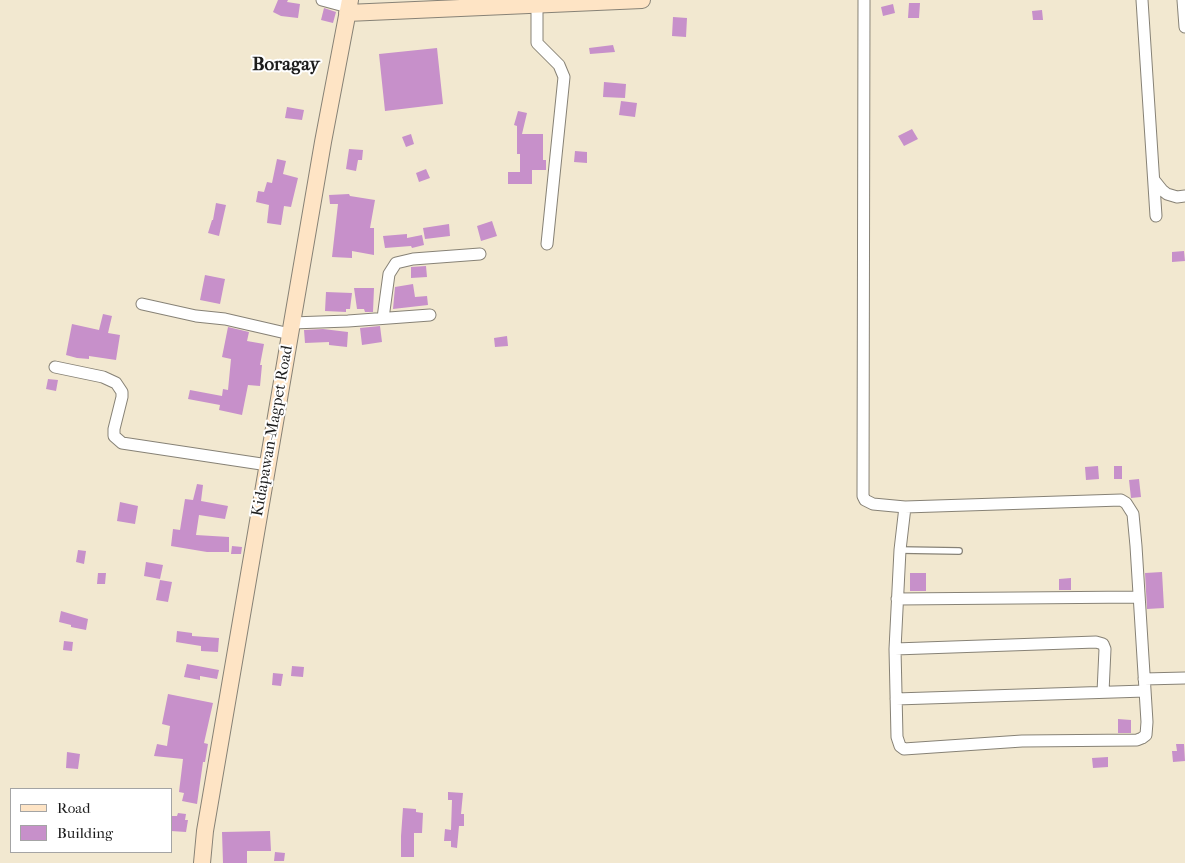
<!DOCTYPE html>
<style>
body{margin:0}
#map{position:relative;width:1185px;height:863px;overflow:hidden;background:#f2e8d0;font-family:"IM FELL French Canon",serif}
canvas{display:block}
.legend{position:absolute;left:10px;top:788px;width:162px;height:65px;box-sizing:border-box;background:#fff;border:1px solid #a4a4a4;margin:0;padding:6px 9px;list-style:none;font-size:15px;color:#1c1c1c}
.legend li{display:flex;align-items:center;gap:10px;height:25px}
.legend b{width:25px;border:1px solid #a4a4a4}
</style>
<div id="map">
<canvas width="1185" height="863"></canvas>
<ul class="legend">
<li><b style="height:6px;background:#fee4c5"></b>Road</li>
<li><b style="height:14px;background:#c790ca"></b>Building</li>
</ul>
</div>
<script>
const ctx = document.querySelector('canvas').getContext('2d');
ctx.lineJoin = 'round';
function fillPath(path, color) {
  ctx.fillStyle = color;
  ctx.fill(path, 'evenodd');
}
function shape(rows) {
  const path = new Path2D();
  for (const r of rows) {
    path.moveTo(r[0], r[1]);
    for (let i = 2; i < r.length; i += 2) path.lineTo(r[i], r[i + 1]);
  }
  return path;
}
function stroke(path, color, width, dash) {
  ctx.strokeStyle = color;
  ctx.lineWidth = width;
  ctx.lineCap = dash ? 'butt' : 'round';
  ctx.setLineDash(dash || []);
  ctx.stroke(path);
}
function label(font, color, halo, rows, align = 'center') {
  ctx.font = font + ' "IM FELL French Canon",serif';
  ctx.lineWidth = 4;
  ctx.setLineDash([]);
  ctx.textBaseline = 'middle';
  ctx.strokeStyle = halo;
  ctx.fillStyle = color;
  for (const [text, x, y, turn = 0] of rows) {
    ctx.save();
    ctx.translate(x, y);
    ctx.rotate((+turn || 0) * Math.PI / 180);
    ctx.textAlign = isNaN(turn) ? turn : align;
    if (halo) ctx.strokeText(text, 0, 0);
    ctx.fillText(text, 0, 0);
    ctx.restore();
  }
}
fillPath(shape([
 [278,0,288,0,287,2,300,4,298,18,281,16,273,12],
 [909,3,920,3,919,18,908,18],
 [893,4,895,13,883,16,881,7],
 [324,8,336,12,333,23,321,20],
 [1042,10,1043,20,1033,20,1032,11],
 [673,17,687,18,686,37,672,36],
 [613,45,615,52,590,54,589,48],
 [437,48,443,104,385,111,379,54],
 [604,82,626,84,625,98,603,97],
 [621,101,637,103,635,117,619,115],
 [287,107,304,110,302,120,285,118],
 [518,111,527,113,522,134,543,134,543,160,546,160,546,170,532,170,532,184,508,184,508,172,520,172,520,154,517,154,517,126,514,125],
 [912,129,918,139,904,146,898,136],
 [411,134,414,144,406,147,402,137],
 [349,149,363,150,362,160,358,160,356,171,346,169],
 [575,151,587,152,587,163,574,162],
 [277,159,286,161,283,174,298,178,291,207,284,206,281,225,267,223,269,205,256,202,258,191,264,192,267,182,272,183],
 [426,169,430,178,419,182,416,173],
 [349,194,350,196,375,200,370,228,374,228,374,255,352,251,352,258,332,257,338,204,330,204,329,195],
 [216,203,226,205,219,236,208,233,212,220,213,220],
 [492,221,497,236,481,241,477,226],
 [449,224,450,236,425,239,423,228],
 [407,234,407,238,422,235,424,245,412,248,411,246,385,248,383,236],
 [1184,251,1185,261,1172,262,1172,252],
 [426,266,427,277,411,278,411,267],
 [205,275,225,279,220,304,200,300],
 [413,284,415,297,427,296,428,305,393,309,395,287],
 [354,288,374,288,373,312,365,312,364,309,357,309],
 [326,292,352,293,350,309,346,309,346,312,325,311],
 [103,314,112,316,108,333,120,335,116,360,89,356,89,359,77,358,66,355,72,324,99,330],
 [380,326,382,342,362,345,360,328],
 [228,327,249,332,247,341,264,344,260,365,262,365,260,386,248,385,242,415,219,410,220,405,188,399,190,390,222,396,223,389,228,390,231,359,222,357],
 [323,329,348,332,347,347,329,345,329,342,305,343,304,330],
 [507,336,508,346,495,347,494,338],
 [48,379,58,380,56,391,46,389],
 [1098,466,1099,479,1086,480,1085,467],
 [1114,466,1122,466,1122,479,1114,479],
 [1139,479,1141,497,1131,498,1129,480],
 [197,484,203,485,201,501,228,506,225,519,199,515,196,535,229,537,229,552,207,552,171,546,173,529,180,530,185,499,193,500],
 [120,502,138,506,135,524,117,521],
 [232,546,242,547,241,554,231,554],
 [78,550,86,551,84,564,76,562],
 [146,562,163,565,160,579,144,576],
 [1162,572,1164,608,1147,609,1145,573],
 [98,573,106,573,105,584,97,584],
 [910,573,926,573,926,591,910,591],
 [1071,578,1071,590,1059,590,1059,579],
 [160,580,172,582,168,602,156,600],
 [61,611,88,619,86,630,71,627,71,625,59,622],
 [177,631,192,633,192,636,219,638,218,652,201,651,201,646,176,642],
 [64,641,73,642,72,651,63,650],
 [187,664,219,670,217,679,200,676,200,680,184,677],
 [292,666,304,667,303,677,291,676],
 [273,673,283,674,281,686,272,685],
 [168,694,213,703,204,743,208,744,205,762,203,762,197,804,182,801,184,793,179,792,183,759,154,756,157,744,167,746,170,726,162,724],
 [1118,719,1131,720,1131,733,1118,733],
 [1176,744,1184,744,1185,761,1173,762,1172,751,1177,751],
 [67,752,80,754,78,769,66,768],
 [1108,757,1108,767,1093,768,1092,758],
 [448,792,463,793,461,814,464,814,464,826,459,826,457,848,451,847,451,841,444,841,445,829,451,830,452,800,448,800],
 [403,808,416,809,416,812,423,813,422,833,414,833,414,857,401,857,401,836],
 [178,813,186,814,185,820,188,820,186,832,171,831,171,816,177,816],
 [270,831,271,851,247,851,247,863,223,863,222,832],
 [275,852,285,853,284,861,274,861]
]), '#c790ca');
const lane = shape([
 [900,550,959,551]
]);
const street = shape([
 [322,0,348,7],
 [864,0,863,496,865,500,873,504,905,507,1121,500,1126,503,1133,514,1136,546,1147,722,1146,735,1142,738,1137,740,1022,741,904,749,900,746,897,737,895,649,900,550,905,507],
 [1142,0,1156,216],
 [1183,0,1185,27],
 [537,5,537,43,559,65,564,77,547,244],
 [1154,180,1162,190,1167,194,1177,197,1185,196],
 [142,304,196,316,225,319,290,334],
 [383,318,389,274,396,263,413,259,480,254],
 [292,323,348,321,430,315],
 [55,367,103,377,116,383,122,392,122,397,114,429,114,436,122,443,268,465],
 [897,599,1139,597],
 [895,649,1096,642,1103,644,1105,649,1103,692],
 [1144,679,1185,678],
 [896,699,1145,691]
]);
const secondary = shape([
 [347,13,642,0],
 [202,863,205,831,323,142,350,0]
]);
stroke(lane, '#878276', 8);
stroke(street, '#878276', 13);
stroke(secondary, '#878276', 18);
stroke(lane, '#fff', 5.5);
stroke(street, '#fff', 11);
stroke(secondary, '#fee4c5', 16);
label('16px', '#1c1c1c', '#fff', [
 ["Kidapawan-Magpet Road",273,431,-80]
]);
label('bold 19px', '#1c1c1c', '#fff', [
 ["Boragay",286,65]
]);
</script>
